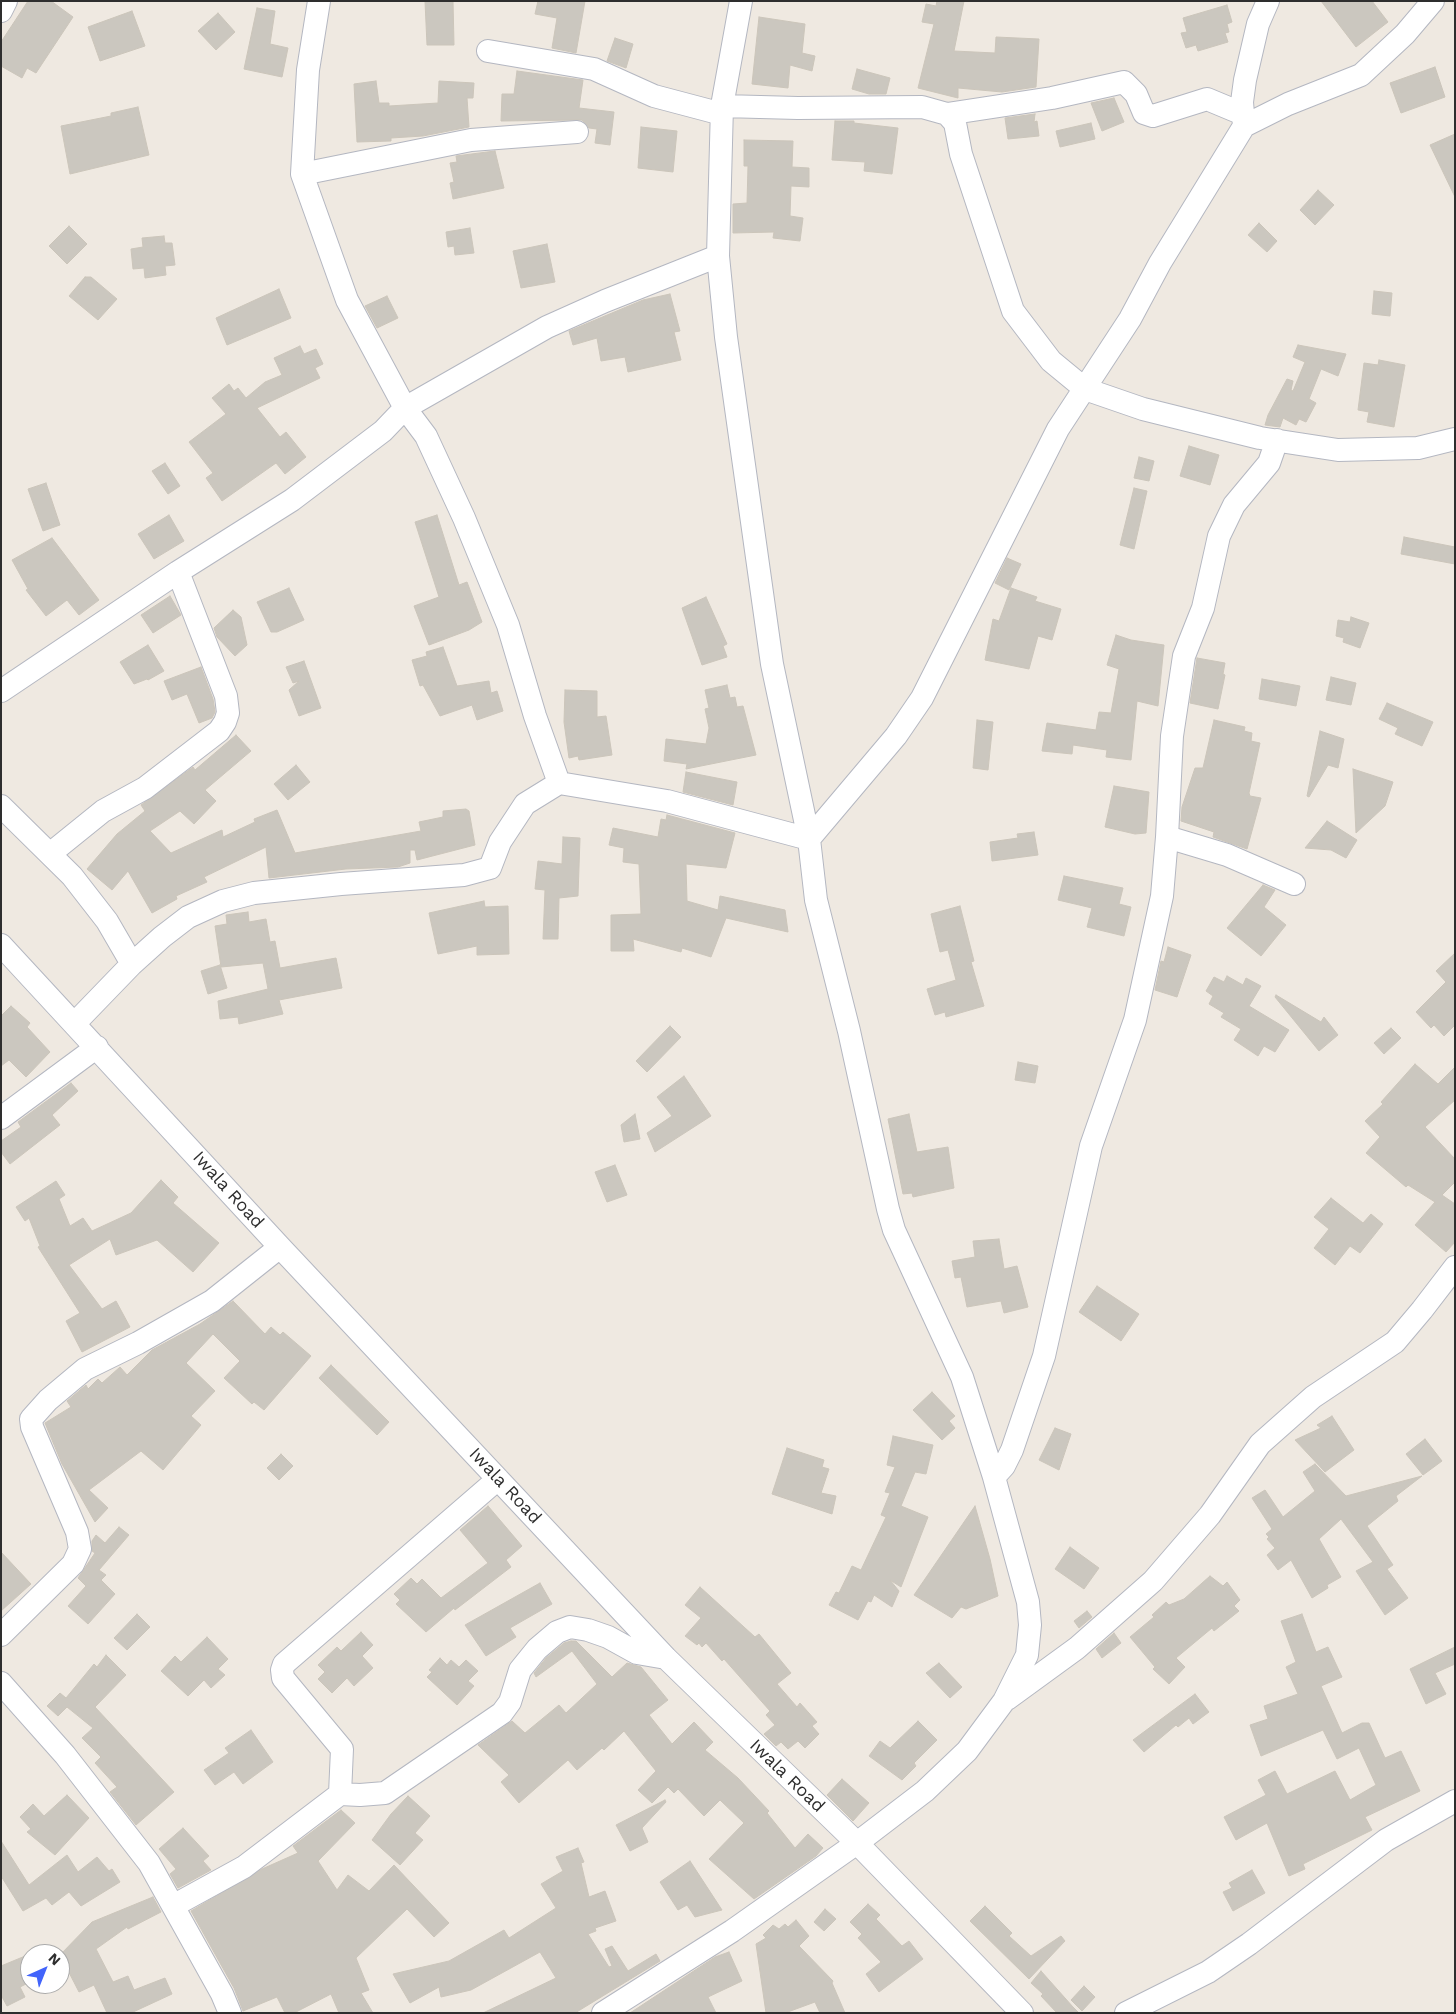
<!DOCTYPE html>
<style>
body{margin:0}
#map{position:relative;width:1456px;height:2014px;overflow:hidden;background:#efe9e1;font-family:"Work Sans",sans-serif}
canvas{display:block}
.frame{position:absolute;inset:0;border:2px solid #2e2e2e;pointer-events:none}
.north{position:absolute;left:20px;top:1944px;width:50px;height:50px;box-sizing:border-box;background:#fff;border:1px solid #ababab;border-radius:50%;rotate:44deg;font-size:14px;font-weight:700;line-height:20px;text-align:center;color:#2e2e2e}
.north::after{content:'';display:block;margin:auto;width:18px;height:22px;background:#4264fb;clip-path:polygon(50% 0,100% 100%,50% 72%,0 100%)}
</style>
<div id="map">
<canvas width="1456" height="2014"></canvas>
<div class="frame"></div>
<div class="north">N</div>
</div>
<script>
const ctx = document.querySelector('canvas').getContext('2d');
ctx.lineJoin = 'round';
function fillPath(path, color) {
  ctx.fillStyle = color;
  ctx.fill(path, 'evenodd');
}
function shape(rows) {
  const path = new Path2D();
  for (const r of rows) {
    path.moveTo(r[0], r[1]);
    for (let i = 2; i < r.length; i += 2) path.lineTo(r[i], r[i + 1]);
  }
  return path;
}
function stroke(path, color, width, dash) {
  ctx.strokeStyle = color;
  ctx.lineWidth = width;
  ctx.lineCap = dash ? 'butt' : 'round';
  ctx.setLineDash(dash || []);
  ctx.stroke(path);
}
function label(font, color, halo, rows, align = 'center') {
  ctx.font = font + ' "Work Sans",sans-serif';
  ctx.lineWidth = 5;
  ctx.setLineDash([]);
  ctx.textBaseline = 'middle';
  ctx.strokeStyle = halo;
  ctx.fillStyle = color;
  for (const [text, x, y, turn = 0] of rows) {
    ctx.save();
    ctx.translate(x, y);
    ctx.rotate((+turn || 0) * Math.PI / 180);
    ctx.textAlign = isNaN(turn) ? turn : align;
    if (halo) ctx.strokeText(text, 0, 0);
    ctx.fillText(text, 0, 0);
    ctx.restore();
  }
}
const building = shape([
 [28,1,51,1,73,17,36,73,27,68,22,78,1,66,1,42,28,1],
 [425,1,453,1,454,45,427,45,425,1],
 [538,1,585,1,576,53,552,48,557,18,535,14,538,1],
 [937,1,964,1,954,51,995,53,996,37,1039,39,1036,87,1002,92,958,88,958,98,918,88,934,24,922,22,926,4,936,6,937,1],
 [1321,1,1372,1,1388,22,1356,47,1321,1],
 [1227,5,1232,22,1227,24,1229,32,1225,33,1228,42,1198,51,1196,45,1186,48,1181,33,1187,32,1183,18,1227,5],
 [257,8,275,11,270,44,288,48,282,77,244,69,257,8],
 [132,11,145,46,100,61,88,27,132,11],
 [218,13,235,32,216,50,198,31,218,13],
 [759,17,805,24,802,53,815,56,812,71,790,65,788,88,752,84,759,17],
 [615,38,633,44,626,68,607,61,615,38],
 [1435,67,1445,97,1401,113,1390,83,1435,67],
 [857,69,890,78,886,94,869,94,852,89,857,69],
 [517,71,583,80,579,108,614,112,610,145,595,143,597,129,589,128,582,120,501,121,502,94,514,94,517,71],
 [376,81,379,103,389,103,389,106,438,103,439,81,474,83,473,98,467,98,469,127,423,136,391,138,391,141,357,142,354,84,376,81],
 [1114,98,1124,122,1102,131,1091,103,1114,98],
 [138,107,149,155,70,174,61,126,111,116,111,113,138,107],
 [1035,114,1034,122,1037,121,1039,136,1008,139,1005,118,1035,114],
 [835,121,854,121,854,123,898,128,892,174,864,171,865,162,832,160,835,121],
 [1091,123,1095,139,1060,147,1056,131,1091,123],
 [641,127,677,131,673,172,638,168,641,127],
 [1455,134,1455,197,1430,145,1455,134],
 [744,140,793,141,792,167,809,168,809,187,791,186,790,216,803,218,800,241,773,238,774,232,733,233,733,204,747,203,748,166,744,166,744,140],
 [495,151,504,188,453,199,450,183,454,182,450,163,457,162,456,156,495,151],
 [1318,190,1334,205,1315,225,1300,210,1318,190],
 [1259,223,1277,241,1267,252,1248,235,1259,223],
 [69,226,87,244,67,264,49,246,69,226],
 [470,228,474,253,455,255,454,246,448,247,446,232,470,228],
 [164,236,165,243,172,243,175,265,165,266,166,275,145,278,144,268,133,269,131,249,143,247,142,238,164,236],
 [547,244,555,282,521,288,513,251,547,244],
 [85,277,91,277,117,299,98,320,69,296,85,277],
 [279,289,291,318,227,345,216,318,279,289],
 [1374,291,1392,293,1390,316,1372,314,1374,291],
 [670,294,680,331,674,332,681,360,628,372,625,357,601,361,597,338,573,345,569,331,643,300,670,294],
 [387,296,398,318,377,328,365,306,387,296],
 [1298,345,1346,354,1338,376,1321,369,1309,399,1316,403,1306,422,1299,419,1296,425,1283,418,1280,427,1265,425,1268,415,1287,379,1293,381,1291,390,1293,391,1305,362,1293,357,1298,345],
 [300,346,304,354,316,349,323,364,315,368,320,378,257,408,280,437,286,432,306,457,285,474,276,463,222,501,206,478,213,473,189,442,226,414,212,398,229,384,234,391,238,388,246,398,265,382,282,375,274,358,300,346],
 [1379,360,1405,365,1394,427,1367,422,1369,412,1358,410,1364,363,1378,365,1379,360],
 [1189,446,1219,455,1210,485,1180,476,1189,446],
 [1139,457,1154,461,1149,481,1134,478,1139,457],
 [165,463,180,486,168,494,152,471,165,463],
 [46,483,60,525,43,531,28,489,46,483],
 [1134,488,1147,491,1134,549,1120,545,1134,488],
 [169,515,184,541,154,559,138,534,169,515],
 [437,515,459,585,467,582,482,622,469,630,429,645,414,606,439,597,415,522,437,515],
 [1404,537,1455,547,1455,564,1401,554,1404,537],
 [52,538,99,600,79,615,67,600,46,616,26,590,28,589,12,560,52,538],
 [1007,558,1021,564,1009,590,995,583,1007,558],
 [289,588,304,620,277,632,271,632,257,602,289,588],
 [1011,588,1037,597,1035,601,1061,609,1052,640,1038,636,1029,669,985,660,993,619,999,621,1011,588],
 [170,596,181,615,153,633,141,615,170,596],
 [706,597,727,644,723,646,727,657,702,665,682,608,706,597],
 [233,610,241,617,247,645,235,656,217,637,214,628,233,610],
 [1351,617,1369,623,1360,648,1343,642,1344,638,1336,636,1338,620,1350,622,1351,617],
 [1116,635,1131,640,1164,645,1158,706,1137,701,1131,760,1106,757,1107,750,1073,745,1072,754,1042,751,1047,723,1096,730,1099,712,1111,713,1119,669,1107,665,1116,635],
 [148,645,164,671,148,680,147,679,134,684,120,662,148,645],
 [443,647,457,686,489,681,491,693,497,691,503,711,477,720,472,705,440,716,423,685,420,686,412,660,427,656,426,652,443,647],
 [1197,658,1225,663,1223,674,1225,675,1218,709,1190,703,1197,658],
 [304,661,321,708,299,716,289,690,299,681,293,683,286,667,304,661],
 [201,667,213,699,215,712,212,718,199,723,187,694,172,700,164,681,201,667],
 [1331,677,1356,683,1351,705,1326,700,1331,677],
 [1262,679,1300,686,1296,706,1259,699,1262,679],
 [727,685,730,698,735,697,737,707,743,706,756,755,686,769,687,764,664,761,666,739,706,744,709,728,705,709,709,708,705,690,727,685],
 [565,690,597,691,597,717,606,716,612,755,579,760,578,756,569,758,564,722,565,690],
 [1387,703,1433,722,1422,746,1395,734,1398,728,1379,719,1387,703],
 [977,720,993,722,988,770,973,768,977,720],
 [1214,720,1245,727,1244,731,1252,733,1251,741,1260,743,1249,793,1250,796,1261,798,1247,849,1213,837,1214,832,1181,821,1182,807,1195,768,1203,768,1214,720],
 [1320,731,1344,739,1338,768,1328,765,1309,797,1307,796,1320,731],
 [236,735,251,751,205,790,216,801,194,824,180,811,150,831,171,853,222,830,223,837,255,822,254,819,277,810,295,853,421,831,419,822,443,817,443,811,466,809,469,811,475,845,417,860,415,850,410,850,410,863,398,867,346,869,269,878,266,847,204,877,207,882,176,896,177,899,152,913,128,871,112,890,87,869,117,834,145,811,141,805,193,767,195,770,236,735],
 [296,765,310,782,288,800,274,784,296,765],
 [1353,769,1393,782,1385,806,1356,833,1353,769],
 [686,772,737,782,733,805,683,792,686,772],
 [1114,786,1149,792,1146,833,1135,834,1105,827,1114,786],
 [667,815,735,833,726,868,686,864,687,901,718,910,720,896,785,910,788,932,726,918,711,957,682,948,681,952,633,939,634,951,611,951,611,915,641,914,639,864,623,862,624,848,609,845,613,828,658,837,661,819,666,820,667,815],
 [1327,821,1357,840,1346,858,1331,850,1305,848,1327,821],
 [1034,832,1038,855,992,861,990,842,1018,838,1017,834,1034,832],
 [563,837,580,838,578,896,559,898,558,939,543,939,545,890,535,889,538,861,562,864,563,837],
 [1064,876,1123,888,1119,904,1131,907,1124,936,1087,927,1092,908,1058,900,1064,876],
 [1263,885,1275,890,1264,907,1286,925,1261,956,1227,928,1263,885],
 [484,901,485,907,508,906,509,954,477,955,477,946,438,954,429,913,484,901],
 [960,906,974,961,971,962,984,1006,946,1017,945,1012,935,1015,927,989,956,980,948,950,940,952,931,914,960,906],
 [248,912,249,922,266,919,270,942,275,941,280,968,336,958,342,988,279,1000,283,1014,239,1024,238,1017,220,1019,218,1001,268,989,263,963,221,967,215,926,227,924,226,915,248,912],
 [1168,947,1191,955,1177,997,1155,990,1161,961,1164,962,1168,947],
 [1455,953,1455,1025,1444,1036,1434,1025,1431,1028,1416,1012,1446,982,1436,971,1455,953],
 [220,965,227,988,208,994,201,971,220,965],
 [1227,976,1243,985,1246,978,1261,986,1249,1006,1289,1030,1275,1052,1264,1046,1258,1056,1234,1040,1241,1029,1221,1017,1224,1013,1209,1004,1213,996,1206,991,1214,977,1224,982,1227,976],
 [1276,995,1321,1022,1324,1017,1338,1035,1319,1051,1275,997,1276,995],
 [11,1006,30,1023,27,1027,50,1052,26,1077,9,1060,1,1066,1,1016,11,1006],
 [670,1026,681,1037,647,1072,636,1061,670,1026],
 [1391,1028,1401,1038,1384,1054,1374,1043,1391,1028],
 [1018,1062,1038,1066,1035,1083,1015,1080,1018,1062],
 [1415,1064,1438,1084,1455,1067,1455,1100,1425,1127,1455,1159,1455,1182,1442,1195,1455,1204,1455,1242,1446,1252,1415,1225,1435,1202,1408,1185,1406,1187,1366,1153,1380,1137,1365,1121,1383,1104,1381,1102,1415,1064],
 [684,1076,711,1116,655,1152,647,1133,672,1116,657,1097,684,1076],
 [71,1083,78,1091,52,1115,60,1125,10,1164,1,1152,1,1141,21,1127,18,1122,71,1083],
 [635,1114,640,1139,624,1142,621,1125,635,1114],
 [909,1114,917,1152,948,1147,954,1188,913,1197,912,1193,903,1194,888,1119,909,1114],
 [615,1165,627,1195,607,1202,595,1172,615,1165],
 [161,1180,178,1197,173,1203,219,1243,193,1272,157,1240,116,1255,110,1239,69,1265,102,1309,116,1301,130,1327,82,1352,66,1321,80,1313,38,1247,40,1246,29,1218,25,1221,16,1207,56,1181,65,1195,59,1199,70,1226,83,1218,92,1231,131,1213,161,1180],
 [1331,1198,1363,1223,1371,1214,1383,1224,1360,1253,1350,1246,1335,1265,1314,1248,1329,1229,1314,1217,1331,1198],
 [999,1239,1004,1269,1017,1266,1028,1307,1004,1313,1001,1301,967,1307,961,1277,955,1278,952,1261,975,1257,973,1241,999,1239],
 [1097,1286,1139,1314,1121,1341,1079,1312,1097,1286],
 [233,1301,265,1334,271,1327,280,1335,283,1332,311,1356,264,1410,254,1402,252,1404,224,1378,240,1361,213,1334,186,1363,215,1391,191,1416,201,1425,163,1470,141,1451,89,1490,108,1508,95,1522,62,1464,45,1423,71,1407,67,1401,86,1385,88,1389,98,1379,102,1383,120,1367,127,1375,152,1350,200,1324,233,1301],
 [331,1365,389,1422,377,1435,319,1378,331,1365],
 [932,1392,955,1416,949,1421,955,1428,942,1440,913,1410,932,1392],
 [1332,1416,1354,1450,1325,1472,1295,1440,1321,1428,1317,1425,1332,1416],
 [1055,1428,1071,1434,1059,1470,1039,1460,1055,1428],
 [893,1436,933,1445,926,1474,915,1472,901,1506,928,1517,901,1587,890,1580,899,1591,892,1607,874,1595,871,1602,868,1601,858,1620,829,1605,836,1592,839,1593,852,1566,861,1570,886,1517,881,1515,890,1493,885,1492,895,1467,887,1465,893,1436],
 [1425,1439,1442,1461,1423,1475,1406,1454,1425,1439],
 [787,1448,824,1460,822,1467,829,1469,821,1493,836,1496,832,1514,772,1494,787,1448],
 [281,1454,293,1466,279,1480,267,1468,281,1454],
 [1315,1464,1346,1496,1422,1476,1396,1496,1398,1501,1367,1526,1393,1565,1387,1569,1408,1598,1385,1615,1356,1571,1373,1562,1341,1519,1319,1539,1341,1577,1327,1585,1328,1588,1312,1598,1291,1560,1278,1570,1267,1555,1275,1548,1267,1539,1269,1537,1266,1534,1272,1529,1252,1498,1265,1490,1283,1517,1315,1491,1303,1472,1315,1464],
 [488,1506,522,1546,506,1560,511,1567,455,1610,454,1608,426,1632,396,1604,400,1600,394,1594,411,1578,417,1584,422,1579,441,1598,488,1563,460,1530,488,1506],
 [975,1506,990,1559,998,1596,966,1609,961,1607,952,1618,914,1595,975,1506],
 [119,1527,129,1535,99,1570,106,1575,101,1580,115,1594,88,1624,68,1606,86,1586,78,1578,95,1553,92,1551,92,1541,96,1535,105,1543,119,1527],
 [1070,1547,1099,1568,1084,1589,1055,1569,1070,1547],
 [1,1552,31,1584,1,1611,1,1552],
 [1210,1576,1223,1586,1227,1582,1240,1600,1234,1606,1239,1611,1214,1631,1212,1628,1176,1658,1185,1667,1169,1684,1153,1669,1155,1667,1130,1637,1154,1617,1152,1615,1166,1602,1169,1605,1184,1599,1210,1576],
 [540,1583,552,1604,510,1628,516,1637,486,1656,465,1625,540,1583],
 [700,1587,755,1637,759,1634,791,1673,777,1684,797,1707,800,1703,817,1722,812,1726,819,1734,805,1748,798,1741,788,1749,781,1742,776,1746,764,1734,775,1725,766,1715,770,1711,724,1659,722,1661,706,1643,702,1647,699,1643,697,1645,685,1636,701,1618,685,1605,700,1587],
 [1087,1611,1092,1617,1079,1628,1074,1621,1087,1611],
 [137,1614,150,1627,127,1650,114,1638,137,1614],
 [1302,1614,1316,1652,1328,1647,1342,1677,1321,1686,1342,1733,1362,1723,1369,1723,1385,1758,1401,1751,1420,1791,1365,1817,1372,1830,1303,1864,1305,1869,1289,1876,1267,1823,1236,1840,1224,1817,1266,1795,1258,1780,1275,1771,1287,1794,1335,1771,1350,1800,1376,1785,1359,1748,1337,1759,1323,1730,1261,1756,1250,1725,1268,1719,1264,1706,1298,1694,1286,1667,1296,1662,1281,1621,1302,1614],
 [361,1632,373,1645,362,1656,373,1668,354,1686,347,1678,332,1693,318,1679,325,1672,318,1665,337,1647,341,1651,361,1632],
 [1114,1633,1121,1643,1102,1658,1096,1649,1114,1633],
 [207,1637,228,1659,218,1669,225,1675,211,1688,204,1680,188,1696,161,1671,175,1656,181,1662,207,1637],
 [571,1641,576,1641,612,1677,627,1663,641,1667,668,1700,649,1715,672,1744,694,1722,713,1742,705,1750,738,1778,769,1811,767,1813,795,1848,808,1834,823,1848,816,1856,754,1899,709,1859,744,1823,720,1800,704,1816,678,1789,674,1793,668,1787,652,1803,638,1790,656,1771,624,1731,604,1750,602,1748,577,1770,568,1760,519,1803,501,1782,509,1775,478,1745,512,1721,525,1733,559,1705,566,1713,597,1684,572,1651,536,1677,534,1673,546,1658,564,1643,571,1641],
 [1455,1647,1455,1664,1435,1673,1446,1694,1426,1704,1410,1669,1455,1647],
 [106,1655,126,1675,95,1707,174,1792,136,1825,110,1792,117,1787,95,1763,101,1757,82,1738,93,1728,67,1707,58,1716,47,1706,60,1693,66,1698,94,1664,97,1667,106,1655],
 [440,1658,447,1665,451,1660,459,1667,466,1660,478,1671,468,1681,474,1686,457,1705,427,1677,432,1672,429,1670,440,1658],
 [939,1663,962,1687,950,1698,926,1673,939,1663],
 [1195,1694,1209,1712,1193,1724,1189,1718,1178,1727,1176,1725,1144,1752,1133,1740,1195,1694],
 [918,1721,937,1740,914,1763,916,1766,902,1780,869,1756,880,1741,890,1748,918,1721],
 [251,1730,273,1762,243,1784,234,1772,215,1785,204,1770,229,1753,225,1748,251,1730],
 [842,1779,869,1803,853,1821,827,1795,842,1779],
 [67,1795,89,1818,55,1855,27,1832,31,1829,20,1817,33,1804,44,1816,67,1795],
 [408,1796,430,1816,415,1833,423,1840,400,1865,372,1840,391,1814,408,1796],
 [665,1800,666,1802,642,1828,648,1842,630,1851,616,1825,665,1800],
 [341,1810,355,1823,318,1861,337,1890,348,1875,369,1891,394,1865,449,1923,434,1937,407,1909,356,1958,369,1990,361,1993,373,2013,339,2013,331,1994,294,2013,285,2013,277,1997,243,2011,234,1988,191,1911,262,1869,298,1853,293,1846,341,1810],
 [183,1828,209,1856,203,1861,211,1870,178,1888,170,1874,176,1869,159,1849,183,1828],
 [1,1841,29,1885,67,1855,78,1872,97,1857,109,1871,112,1869,120,1882,81,1906,69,1892,52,1905,46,1898,23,1911,1,1876,1,1841],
 [578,1848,584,1862,581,1863,589,1897,605,1891,616,1921,595,1928,596,1931,588,1934,609,1967,612,1966,605,1949,612,1946,628,1971,656,1954,660,1961,575,2013,483,2013,556,1978,540,1952,471,1990,441,1997,439,1987,410,2003,393,1974,449,1961,504,1930,509,1938,556,1908,541,1884,563,1871,556,1857,578,1848],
 [690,1861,722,1910,695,1917,687,1905,678,1910,660,1882,690,1861],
 [1252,1870,1265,1893,1233,1911,1223,1892,1232,1888,1229,1883,1252,1870],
 [153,1897,161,1912,128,1929,127,1927,96,1949,113,1982,128,1976,134,1990,165,1978,172,1994,131,2013,107,2013,94,1985,79,1992,60,1955,92,1922,153,1897],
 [868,1904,880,1915,876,1919,902,1946,909,1941,923,1959,879,1992,866,1974,881,1962,858,1938,862,1934,850,1922,868,1904],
 [985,1906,1012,1933,1009,1936,1031,1956,1061,1936,1065,1941,1029,1979,970,1921,985,1906],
 [825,1909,836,1919,824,1931,814,1922,825,1909],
 [796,1920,809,1936,799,1946,833,1981,832,1983,845,2013,820,2013,815,2002,785,2013,766,2013,756,1944,766,1938,763,1935,773,1925,779,1929,785,1924,788,1927,796,1920],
 [729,1952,742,1981,708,1997,716,2013,630,2013,715,1957,729,1952],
 [30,1954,30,1982,20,1987,25,1997,7,2006,1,1995,1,1966,30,1954],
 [1041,1971,1073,2007,1079,2013,1057,2013,1041,1996,1043,1994,1031,1983,1041,1971],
 [1084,1986,1095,1997,1082,2011,1071,2000,1084,1986]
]);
fillPath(building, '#cbc7bf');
stroke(building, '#cbc5ba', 1);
const minor = shape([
 [319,1,308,70,302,174,347,300,405,408,426,436,464,518,508,625,535,716,559,783],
 [1,11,6,1],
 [488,51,594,69,654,96,722,114],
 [722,106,798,108,922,107,947,114,955,123,961,154,1013,311,1051,361,1085,389,1143,409,1260,438,1338,450,1418,448,1455,439],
 [947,114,1052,98,1124,82,1136,94,1144,113,1153,116,1207,99,1243,114],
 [1244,126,1242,102,1245,80,1258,24,1268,1],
 [302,174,471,140,577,132],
 [1,691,178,572,292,500,383,431,405,408,547,327,605,301,718,256],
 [1,806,72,876,107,921,132,964],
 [1167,837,1227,855,1294,884],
 [51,853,103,811,145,788,219,731,225,722,228,713,226,696,178,572],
 [1,945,280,1247,666,1658,857,1843,1022,2013],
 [75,1023,132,964,162,937,188,917,223,901,254,893,341,884,464,875,490,868,500,842,525,804,559,783,667,801,809,839,896,736,922,698,1058,429,1130,319,1160,263,1244,126,1288,104,1361,75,1405,34,1433,1],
 [1,1118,97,1047],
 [994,1477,1004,1466,1012,1450,1044,1356,1091,1146,1135,1020,1162,896,1167,837,1172,736,1184,656,1203,608,1219,536,1234,505,1269,463,1277,440],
 [1,1635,73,1564,80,1549,77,1532,32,1427,31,1419,48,1400,85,1369,138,1343,212,1301,280,1247],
 [1,1683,65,1755,149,1863,222,1994,230,2013],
 [1007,1699,1077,1648,1153,1581,1210,1515,1260,1444,1313,1397,1395,1342,1422,1310,1455,1267],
 [340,1794,342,1749,283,1678,282,1670,284,1664,498,1479],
 [173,1906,244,1867,340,1794,360,1795,385,1793,502,1713,510,1702,520,1670,537,1649,557,1632,570,1627,588,1630,608,1637,637,1653,666,1658],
 [603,2013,732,1931,857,1843,925,1791,967,1751,1004,1701,1027,1655,1030,1625,1028,1602,994,1477,962,1377,894,1230,888,1209,849,1031,816,900,809,839,772,664,726,337,718,256,722,106,741,1],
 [1126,2013,1208,1972,1249,1944,1386,1840,1455,1801]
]);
stroke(minor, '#b4b7c1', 24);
stroke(minor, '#fff', 22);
label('18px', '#2e2e2e', '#fff', [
 ["Iwala Road",228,1190,48],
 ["Iwala Road",505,1486,47],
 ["Iwala Road",787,1776,44]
]);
</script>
